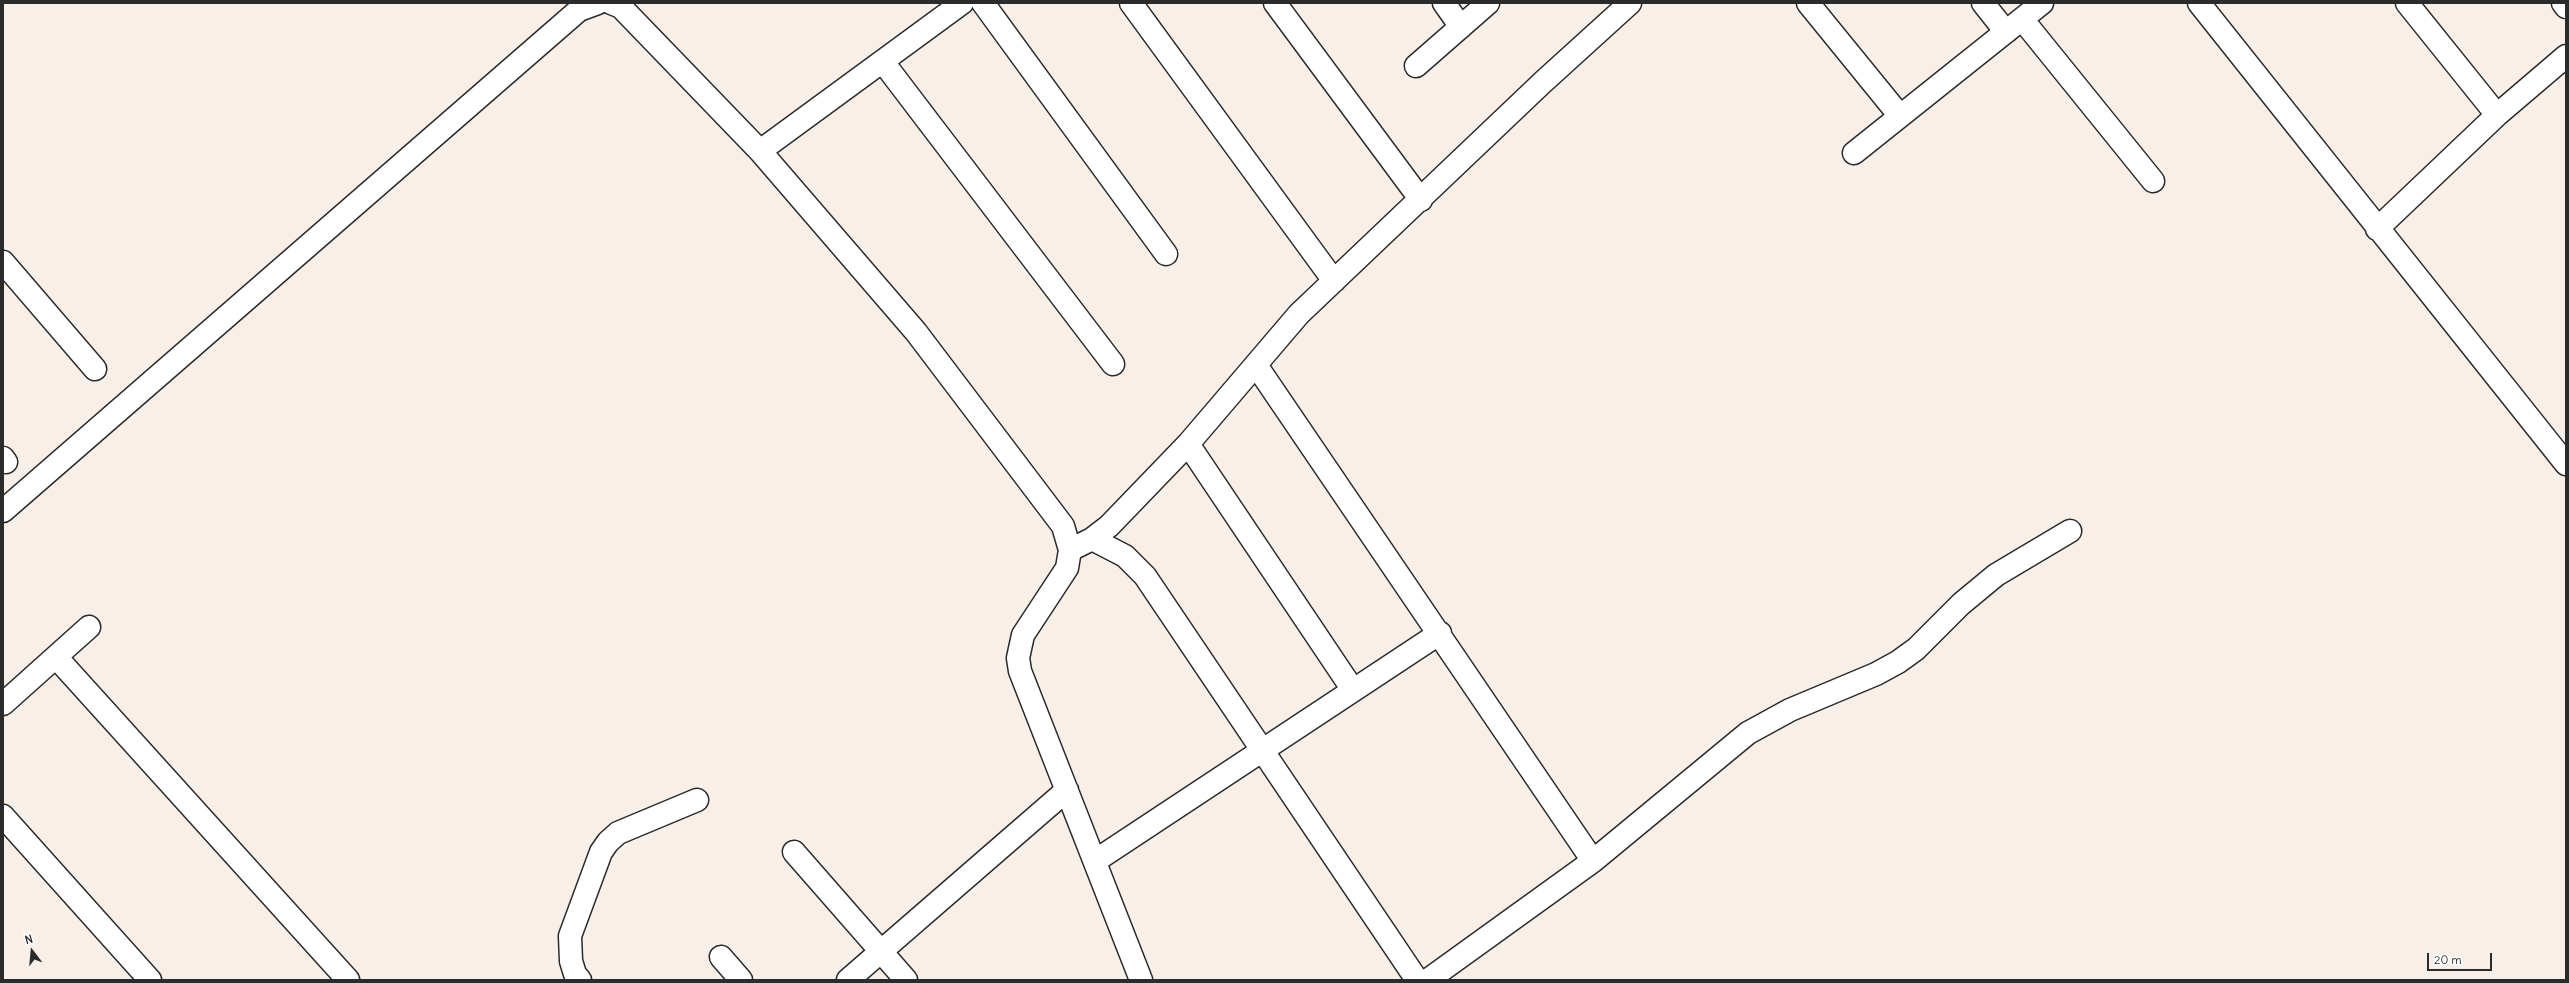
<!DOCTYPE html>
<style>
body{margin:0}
#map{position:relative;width:2569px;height:983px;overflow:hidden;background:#f8f0e8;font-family:Delius,sans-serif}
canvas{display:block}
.frame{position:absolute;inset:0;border:4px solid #2b2b2b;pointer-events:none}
.north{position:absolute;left:12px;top:931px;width:40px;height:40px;-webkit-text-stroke:3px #fff;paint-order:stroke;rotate:344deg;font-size:11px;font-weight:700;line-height:16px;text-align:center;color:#2b2b2b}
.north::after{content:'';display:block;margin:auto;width:14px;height:18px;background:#2b2b2b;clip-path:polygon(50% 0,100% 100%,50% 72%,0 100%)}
.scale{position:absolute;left:2427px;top:953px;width:65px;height:18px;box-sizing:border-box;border:2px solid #2b2b2b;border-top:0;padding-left:5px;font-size:12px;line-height:14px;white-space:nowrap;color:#2b2b2b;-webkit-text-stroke:3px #fff;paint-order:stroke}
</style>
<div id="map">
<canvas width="2569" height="983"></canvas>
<div class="frame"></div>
<div class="north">N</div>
<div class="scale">20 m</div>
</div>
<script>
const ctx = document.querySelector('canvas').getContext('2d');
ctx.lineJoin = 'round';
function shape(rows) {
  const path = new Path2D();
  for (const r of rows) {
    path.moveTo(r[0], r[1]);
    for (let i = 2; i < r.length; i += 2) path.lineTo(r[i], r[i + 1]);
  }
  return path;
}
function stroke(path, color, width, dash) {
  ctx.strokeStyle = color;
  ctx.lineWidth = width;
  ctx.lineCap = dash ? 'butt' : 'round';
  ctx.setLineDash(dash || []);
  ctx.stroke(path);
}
const street = shape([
 [611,3,621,7,760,151,916,332,1063,526,1070,550,1067,568,1023,635,1018,658,1020,671,1141,980],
 [983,3,1166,254],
 [1131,3,1334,281],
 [1275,3,1421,200],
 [1444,3,1461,27],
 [1808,3,1900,116],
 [1983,3,2006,32],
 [2199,3,2566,464],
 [2407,3,2497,115],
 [2563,3,2566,7],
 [2022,19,2153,181],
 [883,62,1113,364],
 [1416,66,1488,3],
 [760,151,962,3],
 [1854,153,2042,3],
 [2377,229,2497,115,2566,56],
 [3,262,95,369],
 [1256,365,1593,861],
 [1188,444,1353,690],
 [3,458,6,462],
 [3,511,579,10,598,3],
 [1092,539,1125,556,1145,576,1417,980],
 [1070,550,1092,539,1109,526,1188,444,1299,314,1543,82,1630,3],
 [56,657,348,980],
 [3,704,89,627],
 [3,816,150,980],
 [794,852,906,980],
 [1095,861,1440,633],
 [721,957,741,980],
 [580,980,575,974,571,961,570,936,601,852,608,842,618,833,697,800],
 [848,980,1067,790],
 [1428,980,1593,861,1748,733,1790,710,1876,674,1898,662,1916,649,1961,604,1996,575,2070,531]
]);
stroke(street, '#2b2b2b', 25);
stroke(street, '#fff', 22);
</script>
